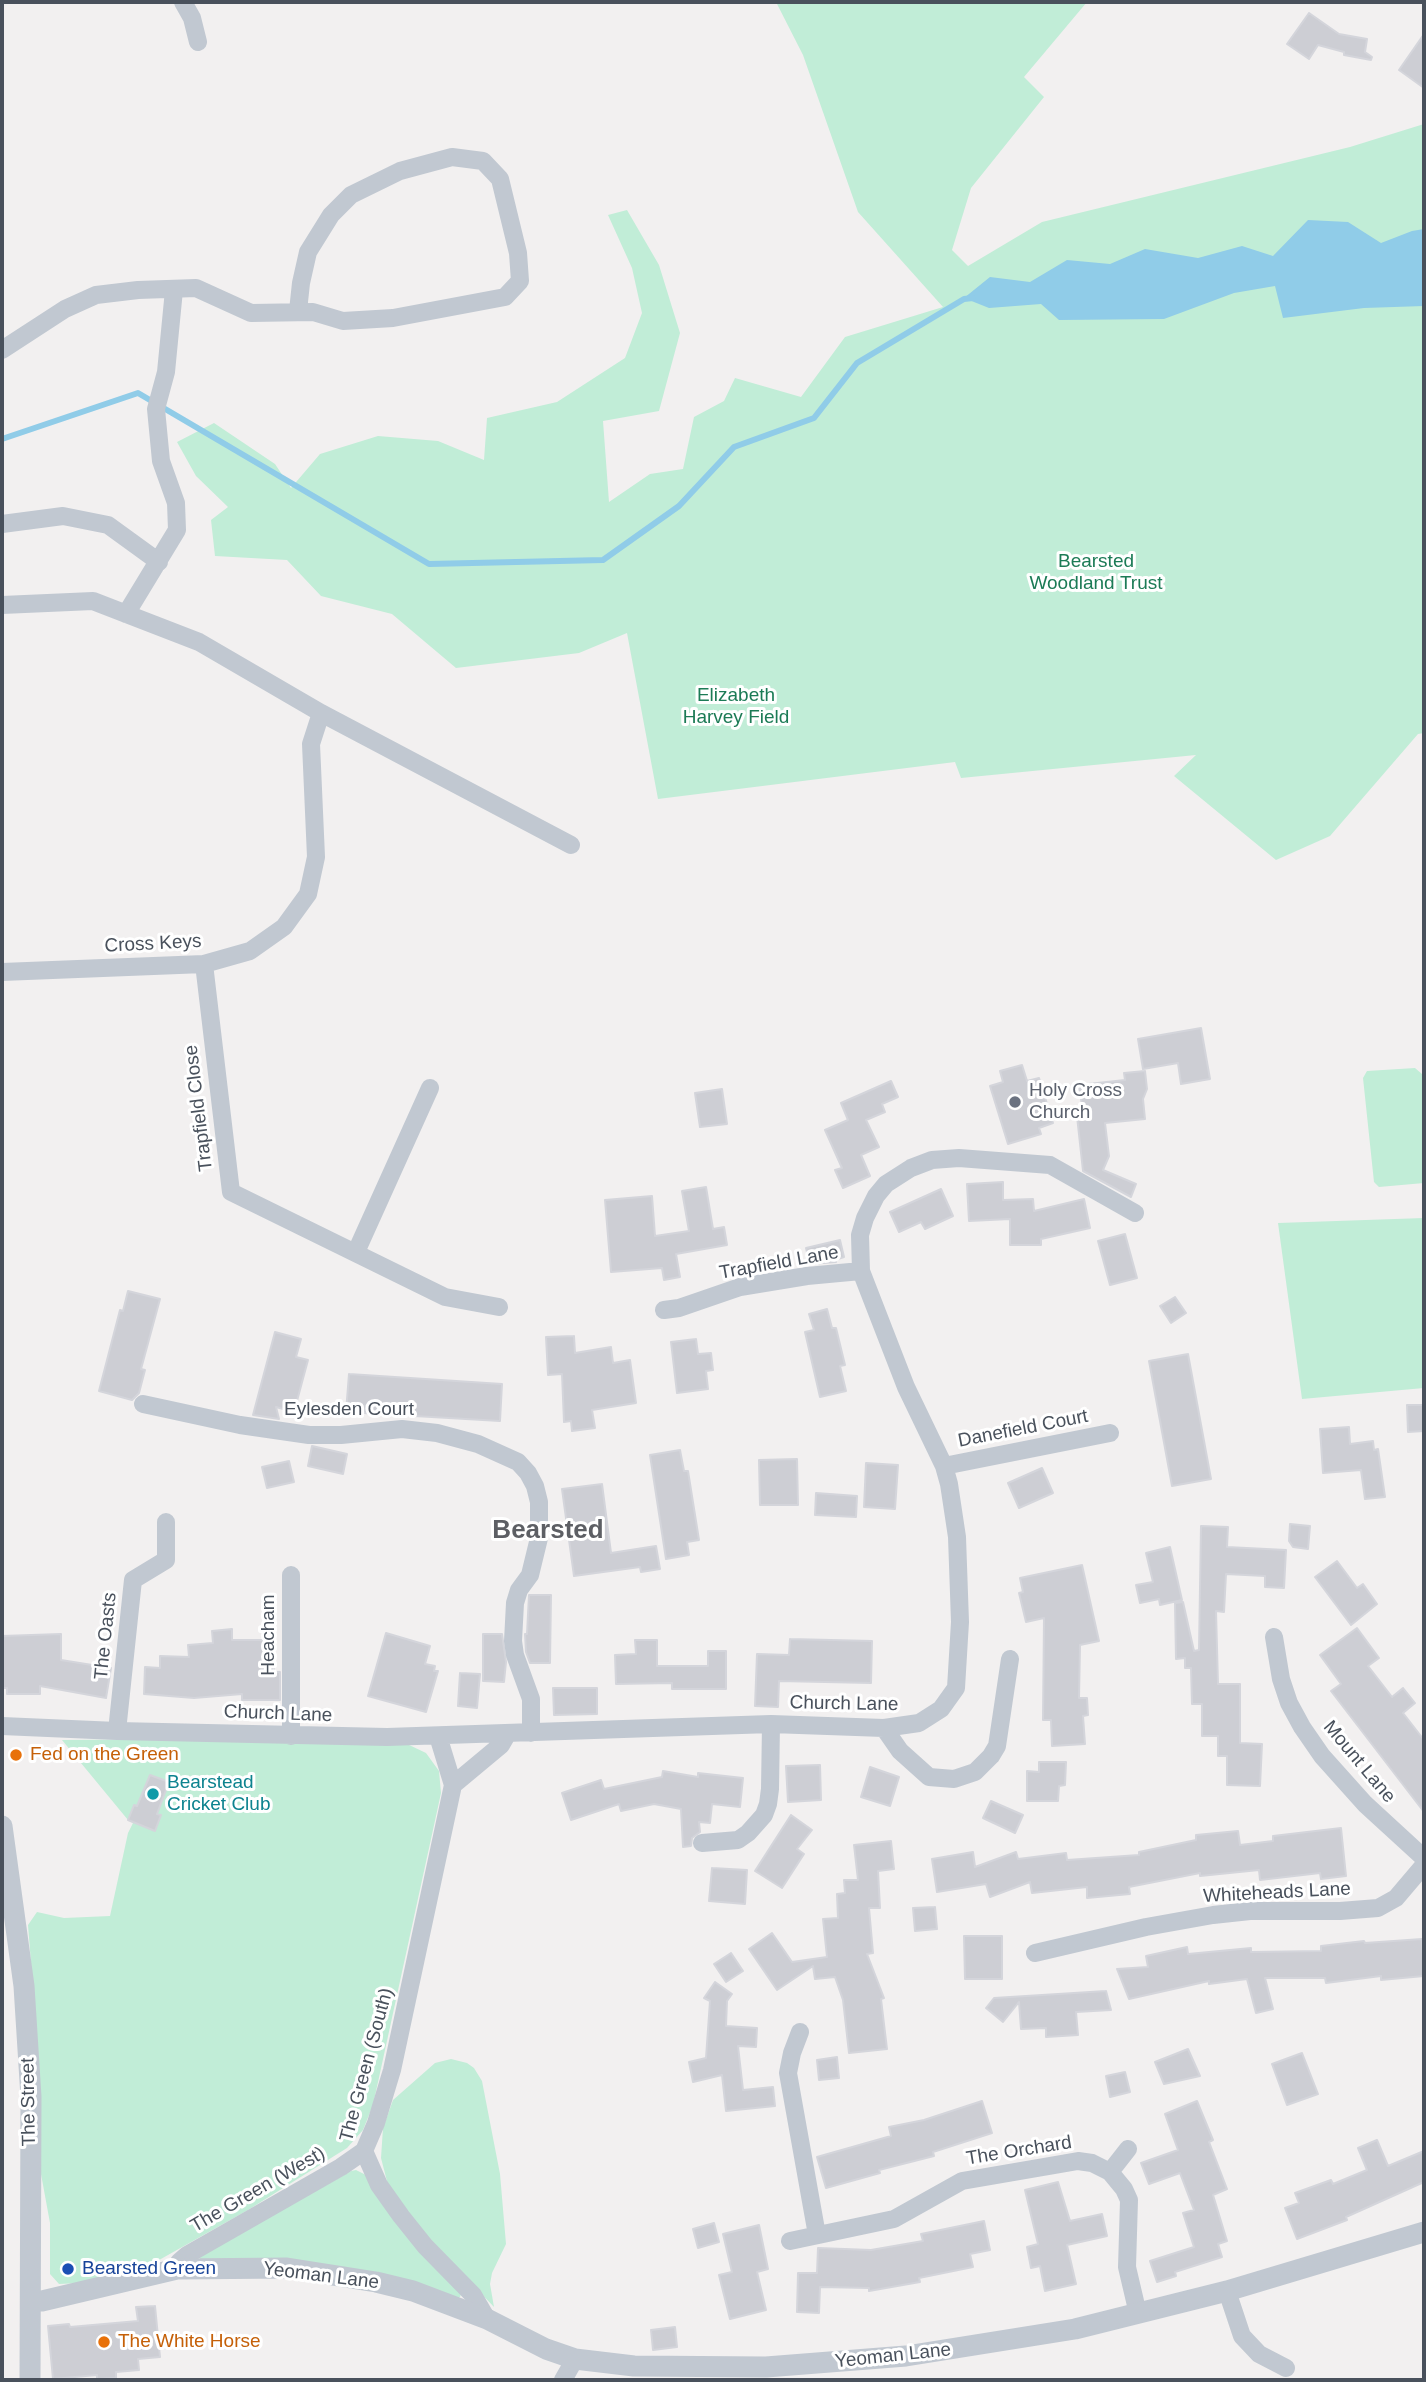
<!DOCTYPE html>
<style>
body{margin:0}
#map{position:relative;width:1426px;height:2382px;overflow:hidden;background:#f2f0f0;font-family:Arial,sans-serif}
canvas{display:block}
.frame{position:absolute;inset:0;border:4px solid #49515c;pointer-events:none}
</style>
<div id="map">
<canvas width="1426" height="2382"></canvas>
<div class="frame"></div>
</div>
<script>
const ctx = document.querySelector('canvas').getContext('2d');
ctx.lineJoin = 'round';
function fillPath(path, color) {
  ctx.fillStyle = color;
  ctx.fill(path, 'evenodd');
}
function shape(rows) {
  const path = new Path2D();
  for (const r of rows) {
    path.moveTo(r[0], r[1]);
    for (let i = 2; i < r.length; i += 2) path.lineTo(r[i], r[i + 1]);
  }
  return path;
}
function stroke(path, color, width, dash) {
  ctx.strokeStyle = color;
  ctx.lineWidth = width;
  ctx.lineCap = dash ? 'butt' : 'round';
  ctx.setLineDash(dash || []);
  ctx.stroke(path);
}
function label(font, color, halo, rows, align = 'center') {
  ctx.font = font + ' Arial,sans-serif';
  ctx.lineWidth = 6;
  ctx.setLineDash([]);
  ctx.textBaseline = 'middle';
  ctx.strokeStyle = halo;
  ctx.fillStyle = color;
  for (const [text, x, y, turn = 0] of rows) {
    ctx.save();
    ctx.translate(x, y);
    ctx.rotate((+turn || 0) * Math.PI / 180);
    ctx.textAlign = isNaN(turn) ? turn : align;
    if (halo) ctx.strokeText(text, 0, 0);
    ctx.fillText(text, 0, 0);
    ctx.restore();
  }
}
fillPath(shape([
 [776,2,1087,2,1024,77,1044,97,971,188,952,250,968,266,1042,222,1350,147,1424,124,1424,733,1418,734,1330,836,1276,860,1174,776,1196,755,961,778,955,762,658,799,627,633,579,653,456,668,392,614,321,596,287,560,215,556,211,520,228,507,196,476,177,442,214,423,275,464,291,488,320,454,378,436,438,441,484,460,487,418,557,402,625,358,642,313,632,268,608,215,627,210,659,265,680,333,659,411,603,421,609,502,650,474,683,469,694,417,724,401,735,378,801,397,845,337,943,307,858,212,803,55],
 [1415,1068,1422,1074,1424,1103,1424,1183,1379,1187,1374,1182,1363,1078,1367,1071],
 [1424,1218,1424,1388,1302,1399,1278,1223],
 [191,1739,405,1743,426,1753,439,1771,441,1793,373,2105,363,2130,347,2148,248,2210,152,2264,81,2283,59,2284,50,2274,50,2223,41,2174,39,2064,28,1925,37,1912,64,1918,110,1916,128,1833,133,1823,128,1820,62,1740],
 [451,2059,467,2063,474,2068,482,2081,500,2174,506,2244,492,2273,490,2284,494,2307,408,2217,389,2189,381,2158,383,2128,393,2100,435,2063],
 [356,2170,366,2175,461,2294,460,2297,457,2299,281,2259,200,2259,199,2257,351,2171]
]), '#c1edd7');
fillPath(shape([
 [1308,220,1348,222,1381,243,1412,231,1424,229,1424,306,1364,308,1283,318,1275,286,1234,293,1164,319,1059,320,1041,304,989,308,964,298,990,277,1030,282,1067,260,1110,264,1145,249,1198,258,1242,246,1273,256]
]), '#90cce8');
stroke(shape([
 [2,439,138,393,429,564,603,560,679,506,734,447,814,418,857,363,964,299,973,298]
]), '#90cce8', 6);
const building = shape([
 [1309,13,1339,34,1367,39,1365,52,1372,57,1371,60,1344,55,1344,52,1318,45,1309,59,1287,44,1309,13],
 [1424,34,1424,88,1399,70,1424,34],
 [1201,1028,1210,1079,1181,1084,1178,1063,1143,1069,1138,1039,1201,1028],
 [1022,1065,1027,1081,1039,1078,1053,1123,1039,1128,1041,1134,1008,1144,990,1086,1003,1082,1000,1071,1022,1065],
 [1145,1071,1147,1089,1143,1099,1145,1119,1105,1123,1109,1156,1103,1170,1136,1184,1131,1197,1083,1171,1076,1107,1082,1106,1079,1085,1125,1080,1124,1073,1145,1071],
 [891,1081,898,1097,882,1104,885,1112,866,1120,879,1147,861,1155,870,1176,843,1188,835,1170,842,1168,825,1130,848,1120,841,1103,891,1081],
 [722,1089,727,1124,700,1127,695,1093,722,1089],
 [1003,1182,1003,1200,1033,1199,1034,1211,1084,1199,1090,1228,1041,1239,1041,1245,1010,1245,1010,1219,969,1221,967,1184,1003,1182],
 [706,1187,713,1229,724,1227,727,1245,676,1254,680,1277,664,1280,662,1268,611,1272,605,1200,652,1196,655,1236,689,1231,682,1191,706,1187],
 [941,1189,953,1216,925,1229,921,1222,899,1232,890,1212,941,1189],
 [1125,1234,1137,1278,1110,1285,1098,1241,1125,1234],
 [840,1240,844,1257,835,1260,836,1262,810,1264,806,1248,840,1240],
 [128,1291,160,1299,141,1369,145,1370,139,1393,132,1400,99,1391,120,1310,123,1311,128,1291],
 [1175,1297,1186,1313,1171,1323,1160,1306,1175,1297],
 [827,1309,832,1328,836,1328,845,1365,840,1366,846,1391,820,1397,805,1332,814,1330,809,1314,827,1309],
 [275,1332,301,1339,296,1357,308,1360,294,1412,276,1407,279,1419,253,1415,275,1332],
 [574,1336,575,1353,611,1347,613,1363,630,1360,636,1403,592,1410,595,1428,572,1431,571,1421,564,1422,562,1374,548,1375,546,1337,574,1336],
 [696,1339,698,1354,711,1353,713,1370,706,1371,708,1389,677,1393,671,1342,696,1339],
 [1188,1354,1211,1479,1172,1486,1149,1361,1188,1354],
 [349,1374,502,1384,500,1421,346,1412,349,1374],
 [1407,1405,1424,1405,1424,1431,1408,1432,1407,1405],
 [1349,1427,1350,1444,1373,1441,1374,1450,1378,1449,1385,1497,1365,1499,1361,1470,1323,1473,1320,1429,1349,1427],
 [312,1446,347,1454,343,1474,308,1466,312,1446],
 [680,1450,684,1471,688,1471,699,1540,687,1542,689,1555,666,1559,650,1455,680,1450],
 [797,1459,798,1505,760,1505,759,1460,797,1459],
 [289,1461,294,1482,267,1488,262,1467,289,1461],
 [866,1463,898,1465,895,1509,864,1507,866,1463],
 [1042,1468,1053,1493,1019,1508,1008,1483,1042,1468],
 [602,1484,611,1553,656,1546,660,1569,641,1572,640,1567,574,1576,562,1489,602,1484],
 [816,1493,857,1496,856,1517,815,1515,816,1493],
 [1290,1524,1310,1526,1308,1549,1293,1547,1289,1541,1290,1524],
 [1201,1526,1228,1527,1227,1547,1286,1550,1284,1588,1265,1587,1265,1576,1226,1574,1224,1612,1216,1611,1218,1684,1240,1684,1240,1743,1262,1744,1260,1786,1227,1785,1227,1756,1218,1756,1218,1736,1202,1736,1202,1704,1192,1704,1191,1668,1185,1668,1185,1658,1176,1659,1175,1603,1183,1602,1194,1651,1199,1650,1201,1526],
 [1170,1547,1182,1600,1160,1605,1159,1599,1140,1603,1136,1585,1153,1582,1146,1553,1170,1547],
 [1337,1561,1357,1588,1363,1584,1377,1604,1351,1625,1315,1577,1337,1561],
 [1082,1565,1099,1641,1080,1645,1079,1698,1087,1698,1088,1715,1083,1716,1085,1744,1052,1746,1051,1720,1043,1720,1044,1618,1026,1622,1019,1593,1023,1592,1020,1578,1082,1565],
 [529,1595,551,1595,550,1663,530,1663,526,1652,525,1634,527,1634,529,1595],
 [1357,1628,1379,1658,1368,1666,1392,1697,1403,1688,1415,1703,1403,1713,1424,1740,1424,1812,1331,1691,1341,1684,1320,1655,1357,1628],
 [232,1629,232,1640,274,1640,274,1672,280,1672,280,1700,242,1700,242,1694,194,1698,144,1694,145,1667,160,1668,160,1656,189,1657,188,1645,213,1643,212,1631,232,1629],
 [386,1633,430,1646,425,1664,435,1666,434,1671,438,1671,426,1712,368,1696,386,1633],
 [61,1634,61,1660,111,1668,106,1698,40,1686,40,1694,7,1694,7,1688,2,1688,2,1636,61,1634],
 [483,1634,502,1634,506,1662,504,1682,483,1681,483,1634],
 [790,1639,872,1641,871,1683,779,1681,778,1707,755,1706,757,1654,789,1655,790,1639],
 [635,1640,657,1640,657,1666,708,1666,708,1651,726,1651,726,1689,672,1689,672,1683,616,1684,615,1655,636,1654,635,1640],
 [460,1673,480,1674,477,1708,458,1706,460,1673],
 [553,1688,597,1688,597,1714,554,1715,553,1688],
 [1039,1762,1066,1762,1065,1785,1059,1786,1058,1801,1027,1801,1027,1771,1039,1772,1039,1762],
 [820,1765,821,1800,788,1802,786,1766,820,1765],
 [870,1767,899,1777,890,1806,861,1797,870,1767],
 [663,1771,698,1777,698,1773,743,1778,740,1807,712,1804,710,1823,699,1822,700,1832,692,1838,691,1846,683,1847,681,1809,654,1804,621,1811,619,1804,571,1820,562,1793,601,1780,604,1789,662,1777,663,1771],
 [150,1775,169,1782,157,1814,161,1815,155,1831,128,1820,134,1805,137,1806,150,1775],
 [991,1801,1023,1815,1015,1833,983,1818,991,1801],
 [791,1815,812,1830,797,1849,804,1854,782,1888,755,1871,791,1815],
 [1341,1828,1346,1876,1321,1879,1320,1873,1260,1880,1259,1870,1200,1876,1200,1873,1129,1887,1130,1894,1087,1898,1087,1887,1032,1893,1030,1882,990,1897,986,1884,937,1892,932,1859,973,1852,975,1867,1016,1852,1018,1859,1066,1853,1067,1860,1139,1855,1139,1852,1196,1840,1196,1835,1238,1831,1240,1845,1273,1841,1273,1836,1341,1828],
 [891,1841,894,1869,878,1871,880,1908,869,1908,873,1953,867,1954,884,1998,881,1999,887,2049,849,2053,843,2000,835,1977,815,1979,813,1966,777,1990,749,1949,772,1933,792,1962,827,1957,823,1919,838,1918,837,1894,845,1893,844,1880,858,1880,854,1845,891,1841],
 [712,1868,747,1870,745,1904,709,1901,712,1868],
 [935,1907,937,1929,915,1931,913,1908,935,1907],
 [964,1936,1002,1936,1002,1979,965,1979,964,1936],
 [1422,1939,1424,1976,1381,1980,1381,1976,1326,1983,1325,1978,1265,1978,1273,2009,1256,2013,1247,1979,1209,1984,1209,1981,1129,1999,1117,1969,1148,1967,1146,1956,1187,1947,1188,1954,1251,1948,1251,1952,1321,1951,1321,1946,1364,1941,1365,1943,1422,1939],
 [731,1953,743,1971,726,1982,714,1964,731,1953],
 [715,1982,732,1994,727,2001,726,2026,757,2028,756,2047,738,2046,743,2090,773,2087,775,2106,726,2111,722,2075,693,2082,689,2062,706,2058,710,2001,704,1998,715,1982],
 [1106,1991,1111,2010,1076,2012,1078,2035,1046,2037,1046,2028,1021,2029,1019,2002,1003,2022,986,2008,994,1998,1106,1991],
 [1188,2049,1200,2076,1164,2084,1155,2062,1188,2049],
 [1302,2053,1318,2094,1287,2105,1272,2064,1302,2053],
 [837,2057,839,2078,819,2080,817,2060,837,2057],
 [1125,2072,1130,2092,1110,2097,1106,2076,1125,2072],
 [982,2101,992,2133,933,2152,934,2156,879,2170,880,2173,826,2188,817,2157,891,2136,889,2127,924,2120,982,2101],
 [1197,2101,1213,2140,1209,2142,1227,2189,1213,2195,1227,2241,1218,2244,1222,2257,1175,2272,1176,2276,1157,2282,1150,2261,1194,2247,1183,2213,1194,2210,1180,2173,1149,2184,1141,2163,1178,2150,1165,2114,1197,2101],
 [1377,2140,1388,2166,1424,2151,1424,2182,1346,2217,1347,2220,1297,2239,1285,2208,1299,2203,1295,2193,1331,2180,1333,2184,1367,2170,1358,2148,1377,2140],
 [1058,2182,1070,2221,1102,2214,1107,2236,1067,2245,1076,2284,1045,2291,1040,2266,1031,2268,1027,2247,1038,2244,1025,2190,1058,2182],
 [984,2221,990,2250,970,2254,973,2267,919,2278,920,2282,869,2291,869,2288,820,2287,819,2313,797,2312,798,2273,817,2273,818,2248,871,2250,923,2241,921,2234,984,2221],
 [714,2223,719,2242,698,2248,693,2229,714,2223],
 [759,2225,768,2269,757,2272,766,2310,730,2319,719,2275,732,2272,723,2234,759,2225],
 [155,2306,160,2357,138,2359,139,2370,116,2372,116,2378,97,2379,97,2375,53,2379,48,2326,69,2324,70,2327,138,2321,136,2307,155,2306],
 [675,2327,677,2347,653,2350,651,2330,675,2327]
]);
fillPath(building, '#cdced4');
stroke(building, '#d4d5db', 2);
stroke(shape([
 [183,2,192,18,198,42],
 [2,350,65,309,96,295,138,290,196,288,251,313,313,312,343,321,393,318,505,297,520,281,518,253,500,179,483,161,452,157,400,171,351,195,331,215,308,252,301,283,298,311],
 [2,524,63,516,108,525,159,562],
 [2,605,93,601,199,642,321,713,571,845],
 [126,614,177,530,176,503,161,461,156,409,166,372,174,290],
 [204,964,231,1192,445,1297,499,1307],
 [2,972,204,964,250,951,284,927,308,894,316,857,311,744,321,713],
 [356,1252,430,1088],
 [664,1310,679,1308,740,1287,807,1276,861,1271],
 [143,1404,240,1425,309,1435,341,1435,402,1429,437,1433,478,1444,518,1462,528,1473,535,1486,539,1502,539,1538,530,1575,519,1590,515,1603,513,1641,515,1655,531,1699,531,1733],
 [944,1466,1110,1433],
 [1274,1637,1281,1679,1289,1703,1302,1727,1322,1756,1365,1804,1424,1858],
 [2,1726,117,1731,387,1737,771,1724,884,1728,919,1723,941,1709,956,1688,960,1622,957,1537,949,1484,944,1466,906,1387,861,1271,860,1235,865,1218,876,1196,886,1184,911,1168,932,1160,959,1158,1050,1165,1135,1213],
 [884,1728,900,1751,929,1777,954,1779,975,1772,991,1756,997,1746,1010,1659],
 [117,1731,133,1580,166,1560,166,1522],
 [291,1736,291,1575],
 [438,1736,453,1785],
 [702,1843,738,1840,748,1833,764,1815,768,1804,770,1789,771,1724],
 [1035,1953,1146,1927,1213,1915,1250,1911,1340,1911,1378,1908,1396,1898,1424,1865],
 [800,2032,792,2053,788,2073,817,2235],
 [1110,2172,1128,2149],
 [790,2241,894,2219,962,2181,1055,2165,1078,2161,1092,2163,1110,2172,1124,2189,1129,2200,1127,2267,1138,2314],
 [177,2269,179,2262,187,2255,341,2167,364,2151],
 [1227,2291,1242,2336,1259,2354,1286,2368],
 [487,2319,473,2295,425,2246,401,2216,379,2185,364,2151,376,2123,392,2070,453,1785,501,1745,508,1733],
 [563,2380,575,2359]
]), '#c1c8d1', 18);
stroke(shape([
 [2,1826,24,1986,31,2097,30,2380],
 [31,2301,42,2301,177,2269,287,2268,376,2282,413,2291,487,2319,546,2349,575,2359,634,2366,766,2367,906,2356,1075,2329,1227,2291,1424,2232]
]), '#c1c8d1', 21);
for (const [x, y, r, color] of [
 [1015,1102,7,"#6b7280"],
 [16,1755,7,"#e8710a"],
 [153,1794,7,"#0f9aa8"],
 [68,2269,7,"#1a4fb4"],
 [104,2342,7,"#e8710a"]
]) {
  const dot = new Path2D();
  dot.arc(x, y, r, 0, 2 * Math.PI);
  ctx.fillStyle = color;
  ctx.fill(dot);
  stroke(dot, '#fff', 2.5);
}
label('19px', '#1c7b56', '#fff', [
 ["Bearsted",1096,562],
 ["Woodland Trust",1096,584],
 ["Elizabeth",736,696],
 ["Harvey Field",736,718]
]);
label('19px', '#49515c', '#fff', [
 ["Cross Keys",153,944,-3],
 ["Trapfield Close",199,1108,-97],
 ["Trapfield Lane",779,1263,-10],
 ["Eylesden Court",349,1410],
 ["Danefield Court",1023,1429,-11],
 ["Heacham",269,1635,-90],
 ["The Oasts",106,1636,-84],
 ["Church Lane",844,1704,1],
 ["Church Lane",278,1714,2],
 ["Mount Lane",1359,1762,50],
 ["Whiteheads Lane",1277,1893,-3],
 ["The Green (South)",367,2065,-75],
 ["The Street",29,2102,-91],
 ["The Orchard",1019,2151,-9],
 ["The Green (West)",258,2190,-30],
 ["Yeoman Lane",321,2276,7],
 ["Yeoman Lane",893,2356,-6]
]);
label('19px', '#5b616d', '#fff', [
 ["Holy Cross",1029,1091],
 ["Church",1029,1113]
], 'left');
label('19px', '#c56008', '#fff', [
 ["Fed on the Green",30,1755],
 ["The White Horse",118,2342]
], 'left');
label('19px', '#0d838f', '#fff', [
 ["Bearstead",167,1783],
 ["Cricket Club",167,1805]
], 'left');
label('19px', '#164399', '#fff', [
 ["Bearsted Green",82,2269]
], 'left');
label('bold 26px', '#5d5f64', '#fff', [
 ["Bearsted",548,1531]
]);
</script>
